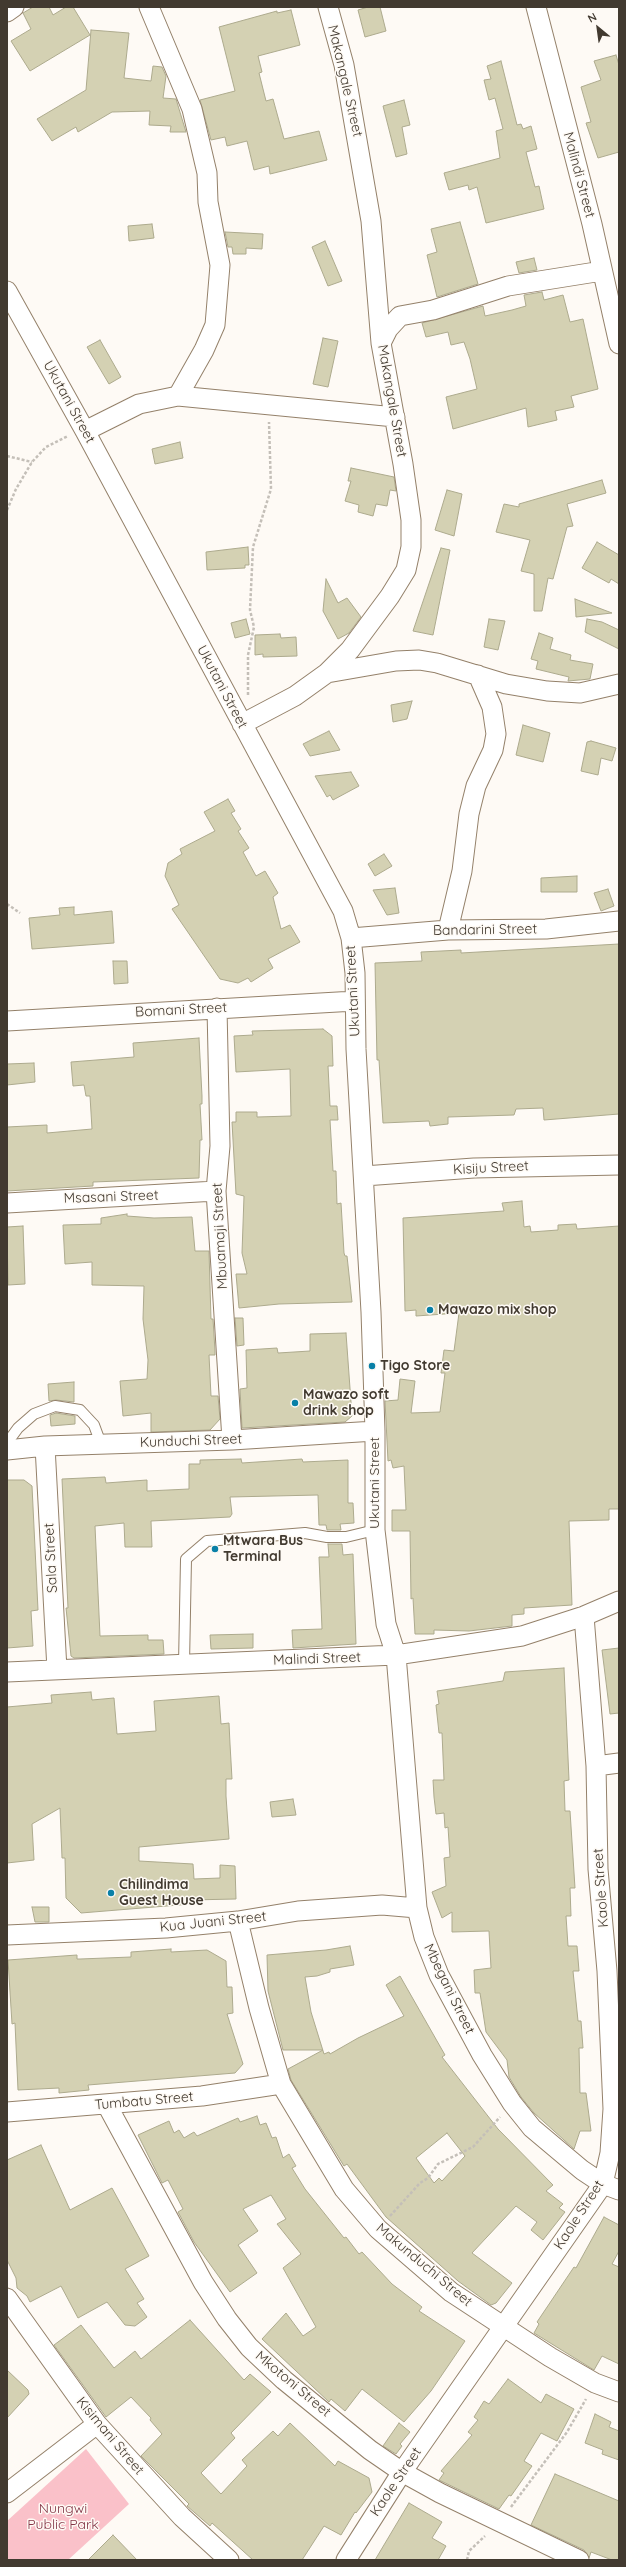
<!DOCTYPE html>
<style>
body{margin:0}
#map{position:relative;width:626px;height:2567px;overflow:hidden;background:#fefaf5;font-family:Quicksand,sans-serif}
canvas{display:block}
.frame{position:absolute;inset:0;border:8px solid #423a30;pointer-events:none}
.north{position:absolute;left:578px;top:8px;width:40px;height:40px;-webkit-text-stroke:3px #fefaf5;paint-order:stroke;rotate:331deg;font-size:11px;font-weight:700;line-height:16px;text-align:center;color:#423a30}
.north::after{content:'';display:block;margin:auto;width:14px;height:18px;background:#423a30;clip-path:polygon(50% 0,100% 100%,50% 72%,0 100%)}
</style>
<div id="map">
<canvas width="626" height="2567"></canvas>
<div class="frame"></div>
<div class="north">N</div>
</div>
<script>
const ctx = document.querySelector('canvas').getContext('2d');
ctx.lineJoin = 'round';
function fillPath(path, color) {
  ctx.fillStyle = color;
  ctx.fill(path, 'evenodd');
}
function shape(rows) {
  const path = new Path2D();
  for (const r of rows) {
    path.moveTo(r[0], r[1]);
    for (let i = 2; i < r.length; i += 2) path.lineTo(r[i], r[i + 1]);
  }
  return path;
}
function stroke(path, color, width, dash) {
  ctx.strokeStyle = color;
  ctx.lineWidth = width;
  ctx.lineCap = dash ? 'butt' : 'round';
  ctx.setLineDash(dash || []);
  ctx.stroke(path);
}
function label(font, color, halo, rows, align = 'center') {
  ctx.font = font + ' Quicksand,sans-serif';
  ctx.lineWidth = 3;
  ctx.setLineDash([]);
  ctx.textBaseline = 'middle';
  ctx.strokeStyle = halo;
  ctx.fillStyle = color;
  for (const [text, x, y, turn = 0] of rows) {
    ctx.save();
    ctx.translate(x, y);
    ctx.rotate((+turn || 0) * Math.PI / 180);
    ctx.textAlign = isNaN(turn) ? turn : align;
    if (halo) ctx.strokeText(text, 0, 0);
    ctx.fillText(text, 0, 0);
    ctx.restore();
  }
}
fillPath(shape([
 [86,2449,129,2504,68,2560,7,2560,7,2521]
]), '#fac1c9');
const building = shape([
 [33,7,49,7,53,15,66,7,73,7,90,35,30,71,11,41,31,29,23,13,33,7],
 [368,7,380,7,386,31,365,37,358,10,368,7],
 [291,10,300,45,258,56,262,72,259,73,266,101,273,99,284,139,319,131,327,160,270,174,269,166,254,170,247,141,227,146,225,137,211,140,200,100,235,91,219,27,277,11,277,13,291,10],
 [91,30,129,33,124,78,151,81,153,66,162,67,166,76,163,98,176,99,186,132,170,132,171,126,149,125,150,111,112,112,78,132,76,127,52,141,37,119,86,90,91,30],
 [616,55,619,65,619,152,598,158,586,123,591,122,581,87,601,80,594,61,616,55],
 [501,61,517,125,521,124,523,129,531,126,537,149,526,152,535,187,539,186,544,209,486,223,477,187,469,190,468,185,449,190,444,173,500,158,496,131,503,129,495,98,489,100,484,80,491,79,487,66,501,61],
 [404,100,410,125,402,127,407,154,396,157,383,106,404,100],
 [460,222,478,284,437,297,427,255,437,252,431,229,460,222],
 [152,224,154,238,129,241,128,226,152,224],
 [225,232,263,234,262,249,246,248,246,254,233,254,232,247,228,247,225,232],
 [325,241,342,281,328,286,312,247,325,241],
 [534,258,537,270,519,273,516,262,534,258],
 [542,292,544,300,563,295,570,322,583,319,598,389,571,396,574,407,555,411,557,420,528,427,526,408,453,429,446,397,477,389,470,359,464,342,451,345,448,332,426,337,422,323,483,306,485,316,512,310,526,306,524,295,542,292],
 [323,338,338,341,328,387,313,384,323,338],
 [100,340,121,377,109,384,87,347,100,340],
 [180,442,183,458,155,464,152,449,180,442],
 [351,468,394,477,396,491,390,490,387,506,376,504,373,516,358,512,359,505,345,501,351,481,348,481,351,468],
 [602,480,606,493,567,504,573,526,567,527,553,579,548,578,542,611,534,611,534,574,521,571,530,540,496,532,504,504,519,507,519,504,602,480],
 [447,490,462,494,454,536,435,530,447,490],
 [597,542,619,555,619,584,611,579,609,583,582,568,597,542],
 [248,547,249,565,245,565,245,568,207,570,206,552,248,547],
 [441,548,450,550,433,635,413,631,441,548],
 [326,579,338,603,347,598,361,617,349,633,338,639,323,611,326,579],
 [575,599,612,613,576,617,575,599],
 [246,619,250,634,235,638,231,623,246,619],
 [489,619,505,621,498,650,484,647,489,619],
 [587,619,602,622,619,630,619,649,585,632,587,619],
 [539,633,553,638,550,649,571,655,570,660,593,664,590,679,568,681,569,677,536,669,538,661,531,659,539,633],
 [280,634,281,638,296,637,297,656,263,657,263,654,255,655,255,635,280,634],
 [412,701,407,719,393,722,391,705,412,701],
 [523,725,550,733,543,762,516,755,523,725],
 [329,731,340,750,310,756,303,744,329,731],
 [591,741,616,748,612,761,601,758,598,775,581,771,587,742,591,741],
 [351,772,359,786,333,800,330,795,327,797,315,776,351,772],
 [228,799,235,811,231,813,241,829,238,831,249,848,243,852,256,876,265,871,278,893,273,897,281,929,290,925,300,942,268,959,273,968,251,982,248,978,238,983,220,979,172,909,179,905,165,876,168,863,182,854,180,849,215,831,204,812,228,799],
 [384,854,392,866,375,876,368,864,384,854],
 [577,876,577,892,541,892,541,878,577,876],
 [395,888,399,913,387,915,373,890,395,888],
 [608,889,614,906,601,911,594,893,608,889],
 [74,907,74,915,112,911,114,943,32,949,29,918,60,915,59,908,74,907],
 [619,944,619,1114,544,1120,543,1108,516,1109,514,1115,448,1117,448,1124,430,1126,429,1121,383,1123,379,1060,377,1060,375,963,422,961,421,952,461,950,461,953,619,944],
 [113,961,127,961,128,983,114,984,113,961],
 [323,1029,332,1036,333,1066,328,1066,330,1106,337,1106,338,1120,330,1120,333,1171,336,1171,337,1204,341,1203,344,1253,345,1256,347,1256,352,1302,279,1304,239,1308,236,1274,247,1274,242,1253,244,1196,236,1194,232,1122,236,1122,236,1112,257,1112,257,1117,291,1116,290,1069,236,1072,234,1036,253,1035,252,1031,323,1029],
 [199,1038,202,1096,202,1104,200,1104,202,1140,200,1140,199,1178,93,1182,93,1186,7,1191,7,1127,47,1125,47,1133,92,1129,90,1096,86,1096,84,1085,73,1086,71,1062,134,1057,133,1043,199,1038],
 [34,1063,35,1082,7,1085,7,1064,34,1063],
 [522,1201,524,1227,530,1226,531,1232,558,1230,558,1225,576,1224,577,1229,619,1226,619,1509,609,1509,609,1520,569,1521,572,1605,524,1608,524,1614,512,1615,512,1626,469,1631,434,1630,434,1634,415,1634,413,1598,411,1599,410,1531,392,1531,392,1510,406,1510,404,1466,393,1468,391,1460,388,1461,385,1401,398,1400,400,1379,415,1381,411,1413,440,1412,445,1373,441,1373,444,1350,454,1351,459,1313,416,1316,416,1310,405,1311,403,1218,504,1211,502,1203,522,1201],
 [127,1214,127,1216,154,1218,192,1217,195,1251,209,1251,211,1319,213,1319,215,1351,215,1355,209,1355,211,1396,218,1396,220,1419,210,1430,151,1432,151,1413,123,1416,120,1381,147,1379,148,1360,143,1319,144,1286,92,1285,92,1262,65,1264,63,1225,101,1224,101,1218,127,1214],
 [23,1226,25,1284,8,1285,7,1227,23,1226],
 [235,1318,243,1318,244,1345,237,1346,235,1318],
 [346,1333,352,1416,345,1422,242,1428,240,1389,247,1388,246,1350,277,1348,278,1353,310,1351,310,1334,346,1333],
 [74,1382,74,1402,56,1400,49,1401,48,1384,74,1382],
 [56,1413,75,1416,75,1424,51,1426,50,1415,56,1413],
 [241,1459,242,1463,302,1459,303,1462,348,1460,348,1503,353,1503,354,1523,340,1524,341,1530,327,1530,326,1525,319,1525,318,1495,230,1497,232,1514,230,1517,151,1521,152,1547,125,1547,124,1523,95,1526,100,1636,148,1635,148,1640,163,1640,164,1654,74,1658,71,1656,66,1608,68,1608,62,1479,105,1477,106,1483,147,1480,147,1491,189,1489,189,1464,200,1464,200,1460,241,1459],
 [7,1480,24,1480,32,1486,38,1610,31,1611,33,1646,7,1648,7,1480],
 [328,1544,342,1544,343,1555,353,1554,356,1644,293,1648,292,1630,322,1629,319,1557,329,1557,328,1544],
 [253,1634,253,1648,211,1649,210,1635,253,1634],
 [619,1648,619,1713,610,1714,602,1650,619,1648],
 [564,1668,569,1780,564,1781,565,1811,570,1811,575,1888,570,1888,571,1916,566,1916,568,1946,577,1946,579,1971,573,1971,578,2021,581,2021,583,2048,579,2048,580,2093,586,2093,591,2131,580,2131,574,2149,534,2113,521,2097,509,2077,507,2060,486,2032,480,1993,475,1993,474,1970,491,1968,489,1931,452,1932,452,1912,442,1918,432,1892,446,1886,444,1858,450,1857,448,1827,445,1828,444,1813,436,1814,434,1797,433,1780,444,1780,442,1733,439,1733,436,1705,439,1704,437,1691,503,1681,505,1672,564,1668],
 [91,1692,92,1700,114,1698,117,1734,156,1731,154,1701,219,1696,221,1724,229,1723,230,1744,232,1779,226,1779,226,1796,229,1839,139,1847,139,1861,193,1864,194,1879,220,1878,220,1865,235,1866,236,1899,190,1900,191,1904,81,1913,66,1898,65,1858,62,1858,60,1808,32,1824,34,1860,7,1863,7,1707,52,1703,51,1695,91,1692],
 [293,1799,296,1815,272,1817,270,1802,293,1799],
 [32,1907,49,1907,49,1922,35,1922,32,1907],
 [350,1946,354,1965,330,1969,330,1972,317,1976,305,1977,311,2012,324,2054,329,2052,330,2054,358,2038,404,2016,386,1985,400,1976,445,2055,442,2057,498,2129,553,2185,546,2191,563,2204,559,2208,565,2212,543,2240,531,2230,537,2222,516,2206,472,2253,512,2283,496,2303,491,2305,458,2281,386,2217,347,2164,344,2166,291,2080,288,2069,323,2050,283,2050,268,1991,267,1955,326,1950,350,1946],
 [447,2133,465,2156,442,2181,439,2178,434,2183,416,2158,447,2133],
 [171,1949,171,1952,207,1950,226,1961,227,1987,232,1987,233,2013,227,2014,243,2064,235,2073,88,2085,89,2090,59,2093,59,2088,18,2090,15,2023,12,2024,8,1960,77,1955,77,1959,80,1959,131,1957,131,1952,171,1949],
 [257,2116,260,2125,266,2123,272,2138,276,2137,283,2158,289,2154,296,2166,292,2168,305,2189,344,2238,346,2237,359,2254,362,2252,392,2284,422,2307,419,2311,465,2341,431,2391,404,2422,362,2389,345,2411,331,2399,329,2402,262,2339,286,2313,303,2336,316,2327,283,2268,301,2254,277,2224,286,2219,271,2195,243,2209,258,2231,238,2245,257,2273,230,2292,194,2242,178,2212,183,2209,168,2180,162,2183,138,2135,169,2121,174,2133,179,2130,184,2138,194,2132,197,2136,238,2118,240,2122,257,2116],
 [41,2145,70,2210,112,2188,149,2256,125,2269,144,2299,137,2303,147,2317,135,2326,125,2325,107,2302,78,2318,61,2286,30,2302,27,2296,17,2288,16,2278,7,2260,7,2160,41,2145],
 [604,2217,619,2225,619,2251,612,2264,619,2267,619,2364,602,2356,594,2370,534,2333,539,2324,537,2322,574,2267,576,2268,604,2217],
 [190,2320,244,2380,250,2374,271,2392,231,2433,235,2438,201,2473,221,2494,247,2466,242,2460,273,2431,278,2436,290,2423,335,2466,338,2461,369,2478,372,2492,356,2513,355,2512,341,2535,324,2526,302,2560,253,2560,212,2523,210,2526,187,2506,189,2504,141,2456,162,2434,150,2420,151,2418,131,2397,106,2417,54,2345,81,2325,114,2368,135,2351,141,2359,190,2320],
 [7,2370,28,2390,29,2394,7,2418,7,2370],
 [508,2379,541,2403,546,2394,574,2409,557,2441,541,2433,524,2461,532,2466,511,2496,509,2495,499,2509,439,2480,444,2473,441,2471,472,2435,468,2432,478,2420,474,2417,484,2401,489,2404,508,2379],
 [595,2414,611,2422,609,2427,619,2431,619,2460,602,2454,603,2450,585,2443,595,2414],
 [399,2423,410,2432,400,2444,402,2446,396,2454,383,2446,399,2423],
 [555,2474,619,2501,619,2560,612,2560,591,2552,589,2558,584,2550,531,2525,555,2474],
 [409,2503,442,2522,432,2538,446,2546,438,2560,375,2560,409,2503],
 [113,2535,137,2560,88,2560,113,2535]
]);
fillPath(building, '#d4d1b3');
stroke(building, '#adaa8d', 1);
const service = shape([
 [7,1443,18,1428,34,1414,55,1406,80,1410,94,1425,101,1444],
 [184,1664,186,1559,207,1541,305,1533,327,1537,346,1537,375,1530]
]);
const minor = shape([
 [149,7,192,109,207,173,208,202,220,265,215,325,204,350,178,396],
 [536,7,592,224,619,344],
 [7,12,14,7],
 [7,291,85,431,343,911,351,938,355,973,356,1049,371,1312,375,1431,375,1530,386,1624,396,1655,417,1908,424,1937,439,1975,482,2055,512,2103,532,2128,582,2170,603,2184,619,2190],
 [381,343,388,329,400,316,433,310,508,286,602,271],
 [85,431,139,404,178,396,395,417],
 [327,673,396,661,419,660,437,663,506,684,547,691,580,693,619,684],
 [242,724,295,696,327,673,350,650,390,596,406,570,411,547,411,520,403,464,381,343,371,221,344,65,328,7],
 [448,930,462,871,469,814,476,786,493,750,496,734,492,707,478,675],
 [351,938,448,930,546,929,619,921],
 [217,1008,220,1146,216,1191,232,1440],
 [7,1021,355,1001],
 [364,1176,474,1168,619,1165],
 [7,1203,216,1191],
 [45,1446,57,1670],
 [7,1450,45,1446,232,1440,375,1431],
 [7,1672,396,1655,522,1636,584,1616,619,1601],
 [596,1766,619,1763],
 [238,1921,259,2008,281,2084,344,2189,378,2229,451,2292,550,2357,595,2383,619,2392],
 [7,1935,166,1928,238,1921,298,1911,382,1905,417,1908],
 [107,2105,203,2282,227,2319,249,2347,284,2380,370,2450,402,2472,440,2493,579,2560],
 [7,2112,202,2096,281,2084],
 [7,2298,97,2424,182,2517,229,2560],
 [7,2493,97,2424],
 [346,2560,402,2472,603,2184,610,2153,613,2109,607,1971,598,1869,596,1766,584,1616]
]);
stroke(service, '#94816a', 12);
stroke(minor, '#94816a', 21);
stroke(shape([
 [7,456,32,462],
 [7,510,16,489,32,462,46,447,68,436],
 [248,695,248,655,254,627,250,610,253,547,271,489,269,422],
 [7,904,20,913],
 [390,2216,420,2183,428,2178,438,2164,473,2147,500,2117],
 [511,2507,567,2432,586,2399],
 [467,2560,469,2551,485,2536]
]), '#c4bfb8', 2.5, [3, 2]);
stroke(service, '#fff', 10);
stroke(minor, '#fff', 19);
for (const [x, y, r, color] of [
 [430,1310,4,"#0980a7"],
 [372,1366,4,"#0980a7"],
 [295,1403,4,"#0980a7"],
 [215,1549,4,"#0980a7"],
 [111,1893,4,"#0980a7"]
]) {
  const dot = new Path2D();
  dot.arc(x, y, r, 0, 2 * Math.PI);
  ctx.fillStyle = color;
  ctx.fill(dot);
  stroke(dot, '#fefaf5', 1.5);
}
label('14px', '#423a30', '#fefaf5', [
 ["Makangale Street",345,81,77],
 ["Malindi Street",579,175,75],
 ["Makangale Street",392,401,80],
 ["Ukutani Street",69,402,61],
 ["Ukutani Street",222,687,62],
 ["Bandarini Street",485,930,-1],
 ["Ukutani Street",353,991,-93],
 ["Bomani Street",181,1010,-3],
 ["Kisiju Street",491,1168,-3],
 ["Msasani Street",111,1197,-2],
 ["Mbuamaji Street",220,1236,-93],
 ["Kunduchi Street",191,1441,-2],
 ["Ukutani Street",375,1483,-90],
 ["Sala Street",51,1558,-93],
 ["Malindi Street",317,1659,-2],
 ["Kaole Street",601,1888,-94],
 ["Kua Juani Street",213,1922,-6],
 ["Mbegani Street",449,1989,64],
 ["Tumbatu Street",144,2101,-5],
 ["Kaole Street",579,2215,-57],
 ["Makunduchi Street",424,2265,40],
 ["Mkotoni Street",293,2384,40],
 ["Kisimani Street",110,2436,50],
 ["Kaole Street",396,2482,-56]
]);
label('bold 14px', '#423a30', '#fefaf5', [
 ["Mawazo mix shop",438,1310],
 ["Tigo Store",380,1366],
 ["Mawazo soft",303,1395],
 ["drink shop",303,1411],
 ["Mtwara Bus",223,1541],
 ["Terminal",223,1557],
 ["Chilindima",119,1885],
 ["Guest House",119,1901]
], 'left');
label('14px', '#843647', '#fefaf5', [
 ["Nungwi",63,2509],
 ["Public Park",63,2525]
]);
</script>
